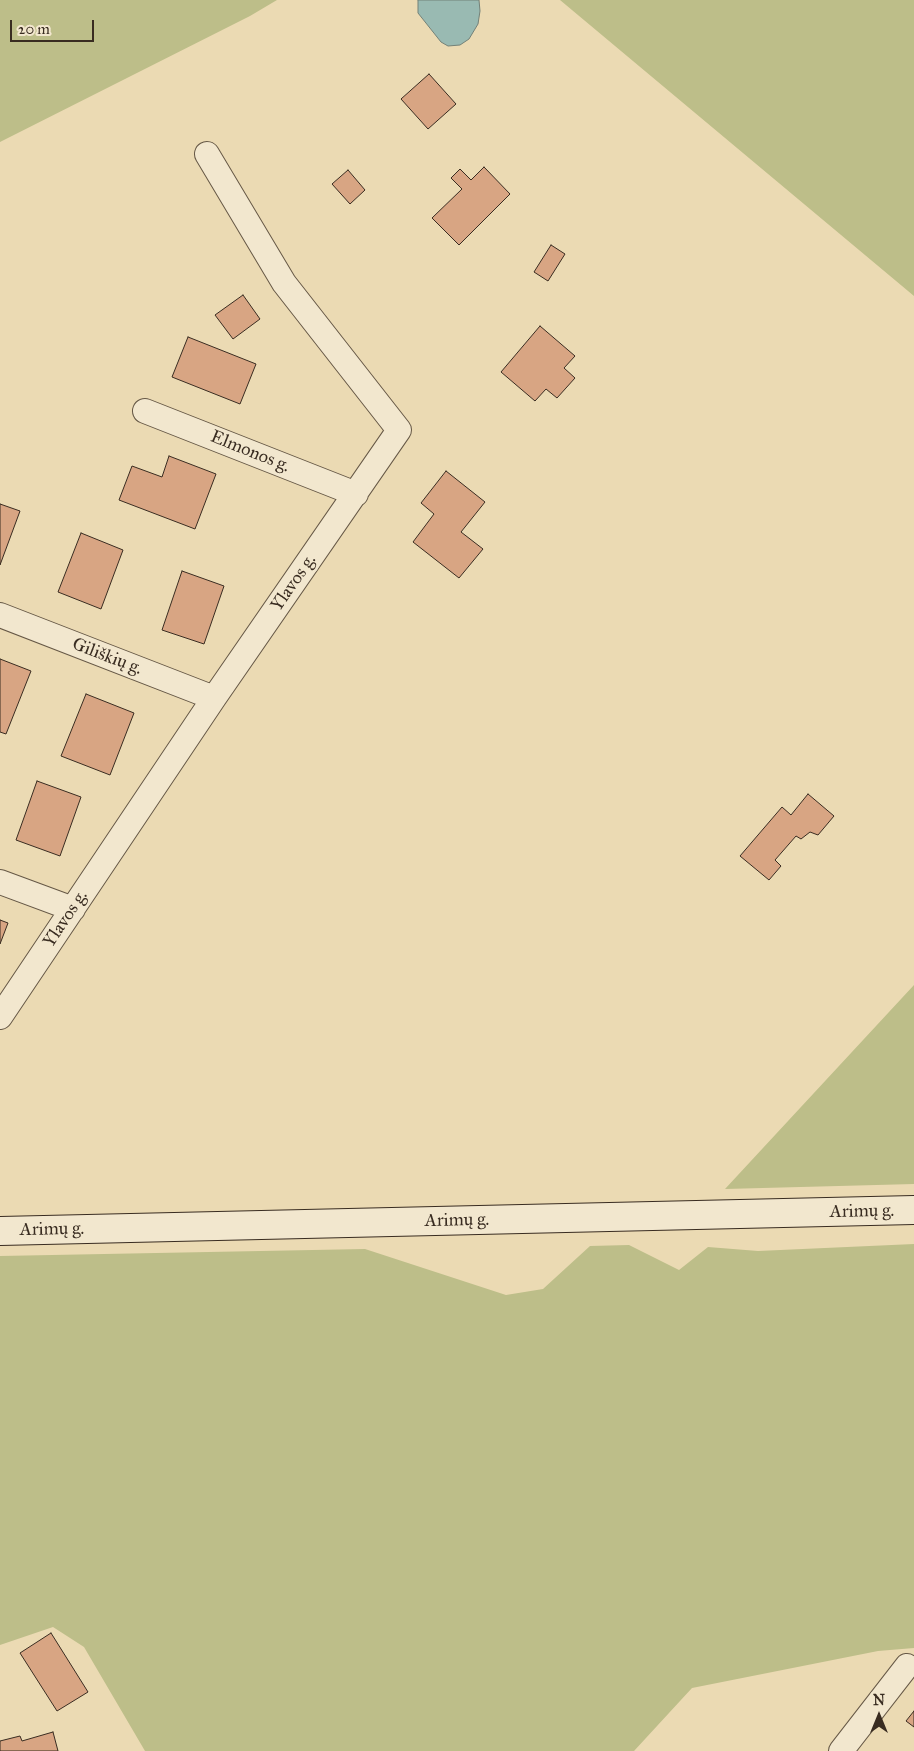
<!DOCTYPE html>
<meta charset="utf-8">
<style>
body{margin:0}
#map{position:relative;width:914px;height:1751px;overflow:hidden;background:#ebdab3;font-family:"IM FELL Great Primer",serif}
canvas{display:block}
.north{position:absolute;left:854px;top:1691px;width:50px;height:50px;-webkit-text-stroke:4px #f2e7ce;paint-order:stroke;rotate:0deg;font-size:14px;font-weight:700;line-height:20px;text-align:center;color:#392c21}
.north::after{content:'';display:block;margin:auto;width:18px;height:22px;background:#392c21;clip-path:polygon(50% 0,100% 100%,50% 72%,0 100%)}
.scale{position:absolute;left:10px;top:20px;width:84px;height:22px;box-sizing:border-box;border:2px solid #392c21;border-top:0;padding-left:6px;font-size:15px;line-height:18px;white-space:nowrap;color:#392c21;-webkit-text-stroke:4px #f2e7ce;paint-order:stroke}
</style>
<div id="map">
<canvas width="914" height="1751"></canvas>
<div class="north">N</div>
<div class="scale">20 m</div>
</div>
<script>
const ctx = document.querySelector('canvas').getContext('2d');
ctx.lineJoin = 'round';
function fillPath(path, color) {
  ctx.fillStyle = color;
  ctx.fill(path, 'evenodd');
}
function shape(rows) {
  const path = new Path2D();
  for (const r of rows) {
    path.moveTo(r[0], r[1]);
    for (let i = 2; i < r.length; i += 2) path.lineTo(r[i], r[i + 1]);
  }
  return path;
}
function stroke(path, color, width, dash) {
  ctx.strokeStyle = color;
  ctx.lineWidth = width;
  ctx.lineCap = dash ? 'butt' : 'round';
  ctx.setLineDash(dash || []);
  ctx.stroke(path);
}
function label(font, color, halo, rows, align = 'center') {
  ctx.font = font + ' "IM FELL Great Primer",serif';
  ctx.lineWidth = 5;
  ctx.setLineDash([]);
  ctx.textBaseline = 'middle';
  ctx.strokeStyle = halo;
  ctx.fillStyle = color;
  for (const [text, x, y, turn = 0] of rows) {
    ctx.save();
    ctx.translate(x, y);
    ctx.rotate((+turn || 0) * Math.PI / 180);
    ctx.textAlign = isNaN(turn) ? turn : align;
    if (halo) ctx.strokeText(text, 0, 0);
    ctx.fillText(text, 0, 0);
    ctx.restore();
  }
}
fillPath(shape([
 [0,0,277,0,250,16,0,142],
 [560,0,914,0,914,296],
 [914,985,914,1184,725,1189],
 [914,1244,914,1648,878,1651,692,1688,634,1751,145,1751,84,1647,53,1627,0,1645,0,1256,365,1249,506,1295,543,1289,590,1246,629,1245,679,1270,708,1247,758,1251]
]), '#bdbe89');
const water = shape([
 [418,0,479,0,480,11,478,24,469,39,460,45,448,46,441,42,418,13,418,0]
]);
fillPath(water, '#99bab2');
stroke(water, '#738178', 1);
const building = shape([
 [429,74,456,104,428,129,401,99,429,74],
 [484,167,510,194,459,245,432,218,462,189,451,178,460,169,471,180,484,167],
 [348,170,365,190,350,204,332,184,348,170],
 [551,245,565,254,548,281,534,272,551,245],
 [243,295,260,319,233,339,215,315,243,295],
 [540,326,575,356,564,368,575,378,557,398,546,389,535,401,501,372,540,326],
 [188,337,256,364,240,404,172,377,188,337],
 [169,456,216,474,195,529,119,500,132,466,162,477,169,456],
 [446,471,485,502,461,532,483,549,459,578,413,542,434,514,421,503,446,471],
 [0,504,20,511,0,565,0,504],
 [81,533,123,550,101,609,58,592,81,533],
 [182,571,224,586,204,644,162,630,182,571],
 [0,659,31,671,6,734,0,732,0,659],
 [86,694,134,713,110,775,61,756,86,694],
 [37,781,81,797,60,856,16,840,37,781],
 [808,794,834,816,818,835,810,832,801,839,796,836,775,860,781,866,769,880,740,856,782,807,791,815,808,794],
 [0,920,8,923,0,944,0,920],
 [51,1633,88,1692,57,1711,20,1653,51,1633],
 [914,1711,914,1727,906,1721,914,1711],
 [53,1732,58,1751,0,1751,0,1741,20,1736,22,1741,53,1732]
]);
fillPath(building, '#d8a583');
stroke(building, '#392c21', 1);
const minor = shape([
 [145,411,356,494],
 [0,615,214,698],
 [0,882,73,909],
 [0,1017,214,698,399,430,284,283,207,154],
 [841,1751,907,1666]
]);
const secondary = shape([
 [0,1231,914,1210]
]);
stroke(minor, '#665846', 26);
stroke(secondary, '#392c21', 30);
stroke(minor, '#f2e7ce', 24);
stroke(secondary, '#f2e7ce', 28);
label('18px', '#392c21', '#f2e7ce', [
 ["Elmonos g.",250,452,22],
 ["Ylavos g.",294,583,-55],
 ["Giliškių g.",107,657,21],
 ["Ylavos g.",66,919,-56],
 ["Arimų g.",862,1212,-1],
 ["Arimų g.",457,1221,-1],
 ["Arimų g.",52,1230,-1]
]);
</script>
